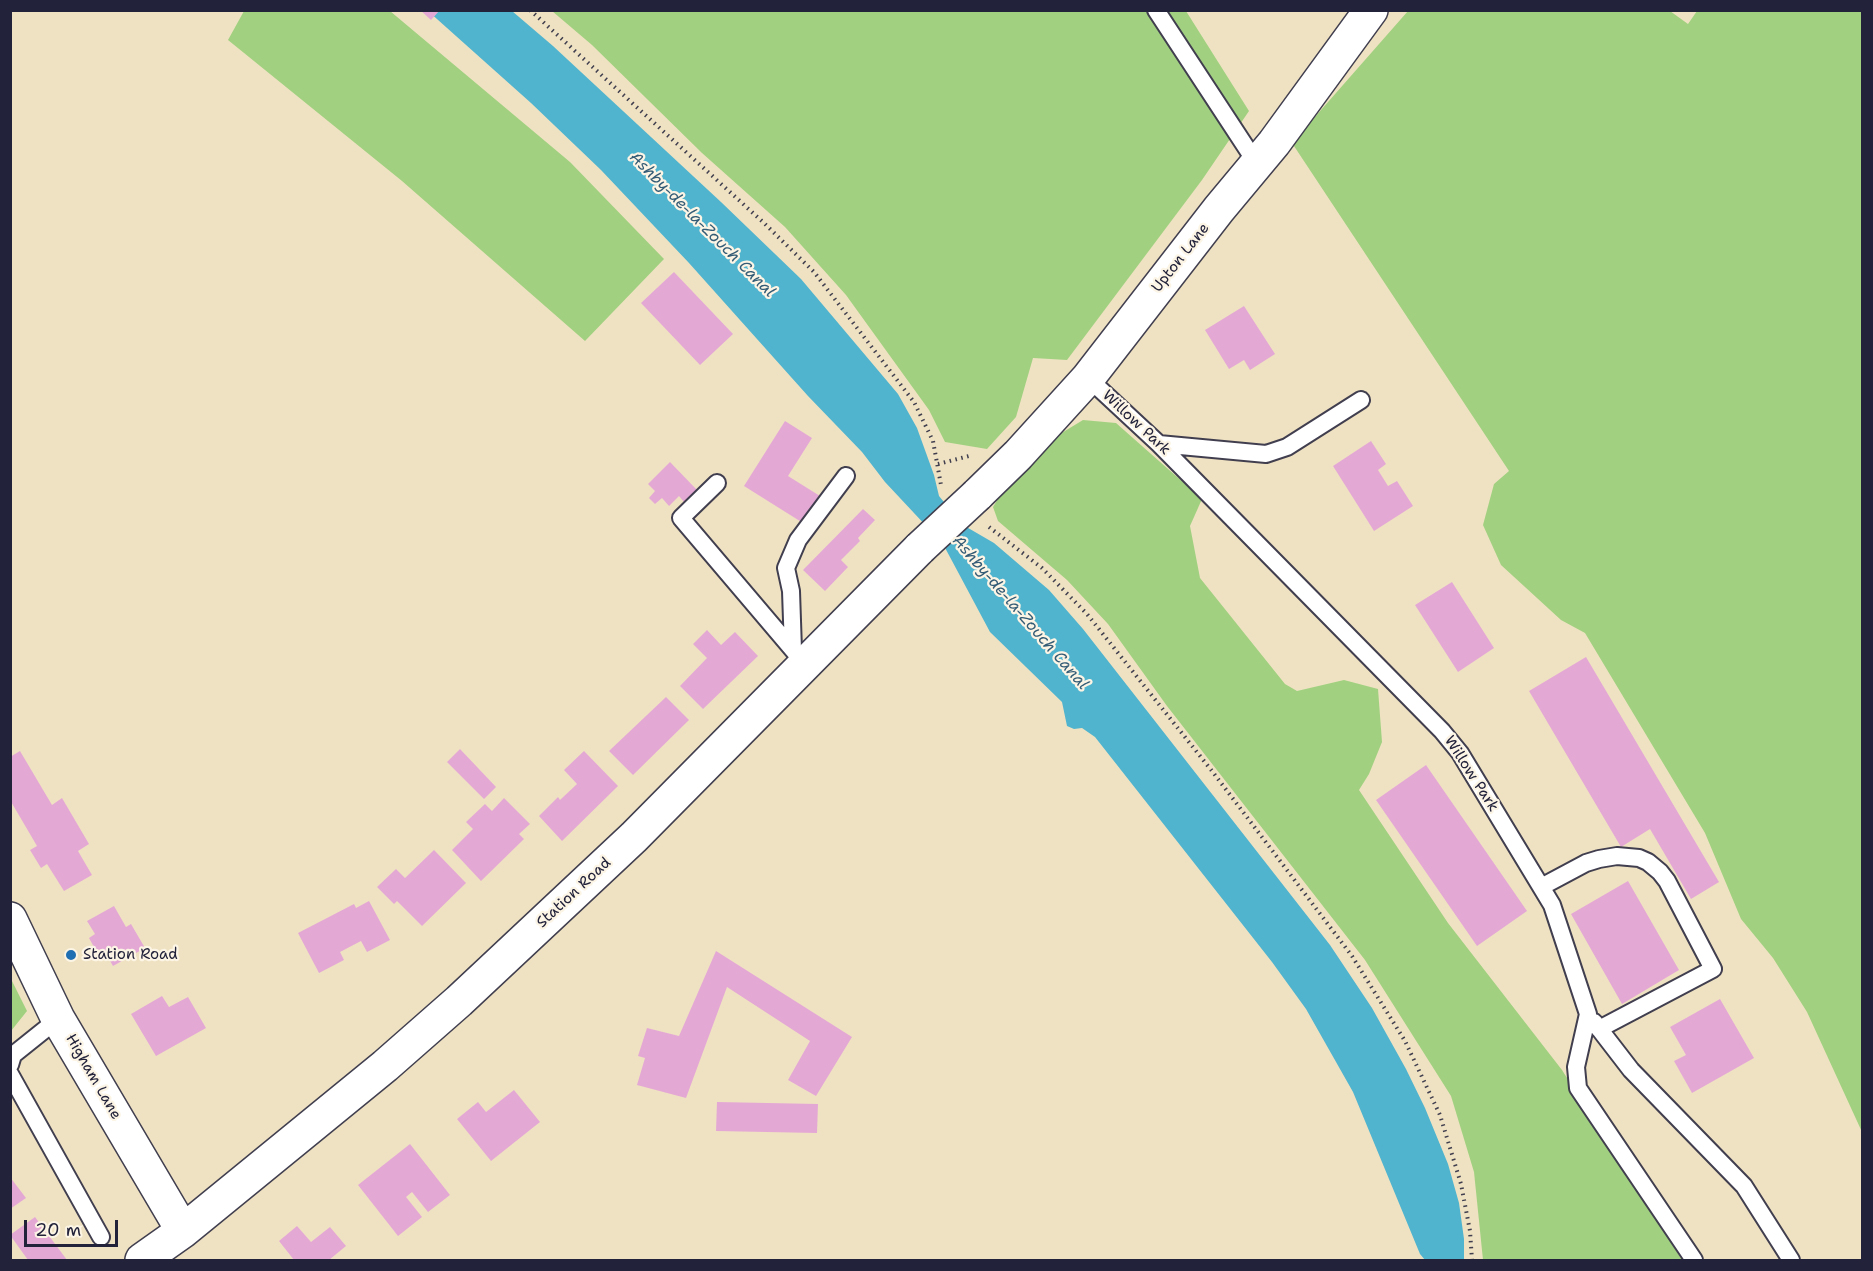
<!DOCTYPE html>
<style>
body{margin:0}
#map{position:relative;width:1873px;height:1271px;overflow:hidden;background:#efe2c2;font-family:"Shantell Sans",sans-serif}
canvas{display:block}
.frame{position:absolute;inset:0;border:12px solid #22223b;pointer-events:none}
.scale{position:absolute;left:24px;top:1220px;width:94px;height:27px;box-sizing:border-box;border:3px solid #22223b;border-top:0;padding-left:8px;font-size:18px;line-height:21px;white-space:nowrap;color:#22223b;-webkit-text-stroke:4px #fcf5e5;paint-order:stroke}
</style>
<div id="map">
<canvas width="1873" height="1271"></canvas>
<div class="frame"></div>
<div class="scale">20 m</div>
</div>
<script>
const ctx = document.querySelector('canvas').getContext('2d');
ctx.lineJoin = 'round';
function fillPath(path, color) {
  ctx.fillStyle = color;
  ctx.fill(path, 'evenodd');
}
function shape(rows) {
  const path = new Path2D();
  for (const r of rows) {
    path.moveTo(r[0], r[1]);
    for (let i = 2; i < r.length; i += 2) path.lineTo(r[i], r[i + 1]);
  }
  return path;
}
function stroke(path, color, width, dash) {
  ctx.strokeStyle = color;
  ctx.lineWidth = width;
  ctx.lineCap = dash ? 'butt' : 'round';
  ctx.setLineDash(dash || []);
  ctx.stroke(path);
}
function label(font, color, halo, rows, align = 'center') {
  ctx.font = font + ' "Shantell Sans",sans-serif';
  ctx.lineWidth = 4.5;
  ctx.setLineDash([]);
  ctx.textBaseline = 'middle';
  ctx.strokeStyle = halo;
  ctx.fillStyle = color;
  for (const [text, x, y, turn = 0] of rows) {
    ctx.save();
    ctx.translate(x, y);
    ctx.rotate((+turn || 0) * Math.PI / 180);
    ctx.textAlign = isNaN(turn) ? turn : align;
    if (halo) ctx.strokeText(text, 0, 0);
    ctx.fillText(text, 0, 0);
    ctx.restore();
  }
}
fillPath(shape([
 [244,11,390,11,570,162,664,259,585,341,402,181,228,40],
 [552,11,1186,11,1249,111,1202,180,1067,360,1033,358,1016,417,987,449,945,442,929,410,846,295,785,227,702,153,592,45],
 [1408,11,1670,11,1688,24,1697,11,1862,11,1862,1132,1807,1012,1773,958,1741,919,1705,833,1585,633,1561,620,1501,565,1483,525,1494,484,1509,471,1292,143],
 [1083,420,1116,423,1202,499,1190,526,1200,578,1285,684,1297,691,1344,680,1378,689,1382,742,1369,774,1359,790,1448,923,1562,1070,1682,1260,1483,1260,1474,1172,1451,1096,1365,960,1167,706,1108,624,1067,580,998,521,993,507,1004,489,1055,437],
 [11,979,27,1011,11,1031,10,1031]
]), '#a1d180');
fillPath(shape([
 [428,11,512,11,553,46,721,202,801,279,898,394,917,428,934,475,939,496,963,525,994,543,1049,590,1083,629,1330,945,1372,1008,1406,1069,1425,1108,1448,1164,1459,1203,1464,1239,1464,1260,1425,1260,1420,1254,1353,1092,1306,1009,1272,962,1095,737,1082,728,1074,729,1067,726,1062,702,990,632,943,544,885,482,862,452,808,396,689,263,601,170,531,103]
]), '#50b4cf');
fillPath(shape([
 [420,10,440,10,431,20],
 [674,272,733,334,700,365,641,303],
 [1244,306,1275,354,1250,370,1244,360,1229,369,1205,330],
 [785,421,812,438,788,476,820,496,803,523,744,486],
 [1371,441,1386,464,1378,470,1388,486,1397,481,1413,506,1374,531,1333,466],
 [670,462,697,490,684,502,679,496,669,506,662,498,655,504,649,498,655,491,648,484],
 [863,509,875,520,858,538,860,541,841,560,848,567,825,591,803,570],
 [1452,582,1494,648,1458,672,1415,605],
 [707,630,721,645,735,632,758,656,703,709,680,686,707,658,693,644],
 [1586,657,1719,882,1691,899,1650,829,1621,847,1529,691],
 [666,697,689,720,633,775,609,751],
 [460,749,496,787,484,799,447,762],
 [20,751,52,805,62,798,89,844,78,851,92,875,64,891,47,864,41,868,30,850,37,846,10,800,10,757],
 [584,751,618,786,562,841,539,816,558,797,560,800,577,784,564,770],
 [1426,765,1527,911,1477,946,1376,800],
 [504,798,530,824,519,834,524,839,481,881,452,850,473,829,466,822,485,804,492,811],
 [434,850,466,883,422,926,397,901,394,904,377,887,396,869,405,878],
 [1628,881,1679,970,1622,1004,1571,914],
 [369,901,390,940,367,952,361,941,340,952,344,960,319,973,298,933,354,904,356,908],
 [114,906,126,927,131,924,145,948,113,966,105,952,99,956,89,938,95,934,87,921],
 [716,951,852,1037,816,1096,788,1080,810,1041,727,987,686,1098,637,1085,645,1058,638,1056,647,1028,679,1036],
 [162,996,169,1007,188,997,206,1028,156,1056,131,1014],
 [1720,999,1754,1058,1692,1093,1674,1061,1686,1055,1670,1027],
 [514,1090,540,1122,491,1161,457,1119,478,1102,486,1112],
 [717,1102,818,1104,817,1133,716,1131],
 [410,1144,450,1195,428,1212,412,1192,406,1197,422,1217,398,1236,358,1185],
 [10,1177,26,1198,10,1209],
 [35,1217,67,1260,28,1260,10,1235],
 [297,1226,311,1242,330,1227,346,1246,329,1260,294,1260,279,1241]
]), '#e4a8d5');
const service = shape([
 [1156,10,1257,164],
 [1088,378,1159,444,1442,731,1460,753,1552,905,1588,1014,1576,1067,1578,1088,1694,1260],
 [1159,444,1266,454,1287,447,1361,400],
 [717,483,681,518,805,664],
 [793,650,791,591,786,568,798,540,846,476],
 [1541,887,1586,863,1599,859,1617,856,1639,858,1648,862,1660,872,1667,881,1713,969,1599,1029],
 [1594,1022,1631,1070,1744,1186,1791,1260],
 [10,1065,13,1055,58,1019],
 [10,1074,101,1237]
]);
const minor = shape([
 [977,495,1018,455,1088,378,1219,209,1274,143,1371,10],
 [10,919,58,1019,183,1231],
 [142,1260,183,1231,385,1066,459,1001,634,837,920,548]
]);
stroke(service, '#413f4f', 20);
stroke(minor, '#413f4f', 36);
stroke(shape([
 [530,10,764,223,814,272,914,402,933,441,941,485],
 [938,464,969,456],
 [989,527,1042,568,1087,614,1212,771,1352,956,1405,1041,1440,1115,1461,1184,1470,1231,1472,1260]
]), '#413f4f', 4, [1.5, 4.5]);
stroke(service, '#fff', 16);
stroke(minor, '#fff', 33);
const minorBridge = shape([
 [920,548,977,495]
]);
stroke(minorBridge, '#413f4f', 36, []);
stroke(minorBridge, '#fff', 33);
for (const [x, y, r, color] of [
 [71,955,6,"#1f6fb2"]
]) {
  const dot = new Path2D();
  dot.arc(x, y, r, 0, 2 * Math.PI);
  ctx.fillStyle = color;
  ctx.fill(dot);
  stroke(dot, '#fcf5e5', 2);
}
label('15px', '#22223b', '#fcf5e5', [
 ["Upton Lane",1181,258,-52],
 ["Willow Park",1136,423,43],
 ["Willow Park",1471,774,57],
 ["Station Road",574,893,-43],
 ["Higham Lane",93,1077,60]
]);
label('15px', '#22223b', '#fcf5e5', [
 ["Station Road",83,955]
], 'left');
label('italic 16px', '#345c76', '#fcf5e5', [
 ["Ashby-de-la-Zouch Canal",702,225,45],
 ["Ashby-de-la-Zouch Canal",1020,613,49]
]);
</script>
